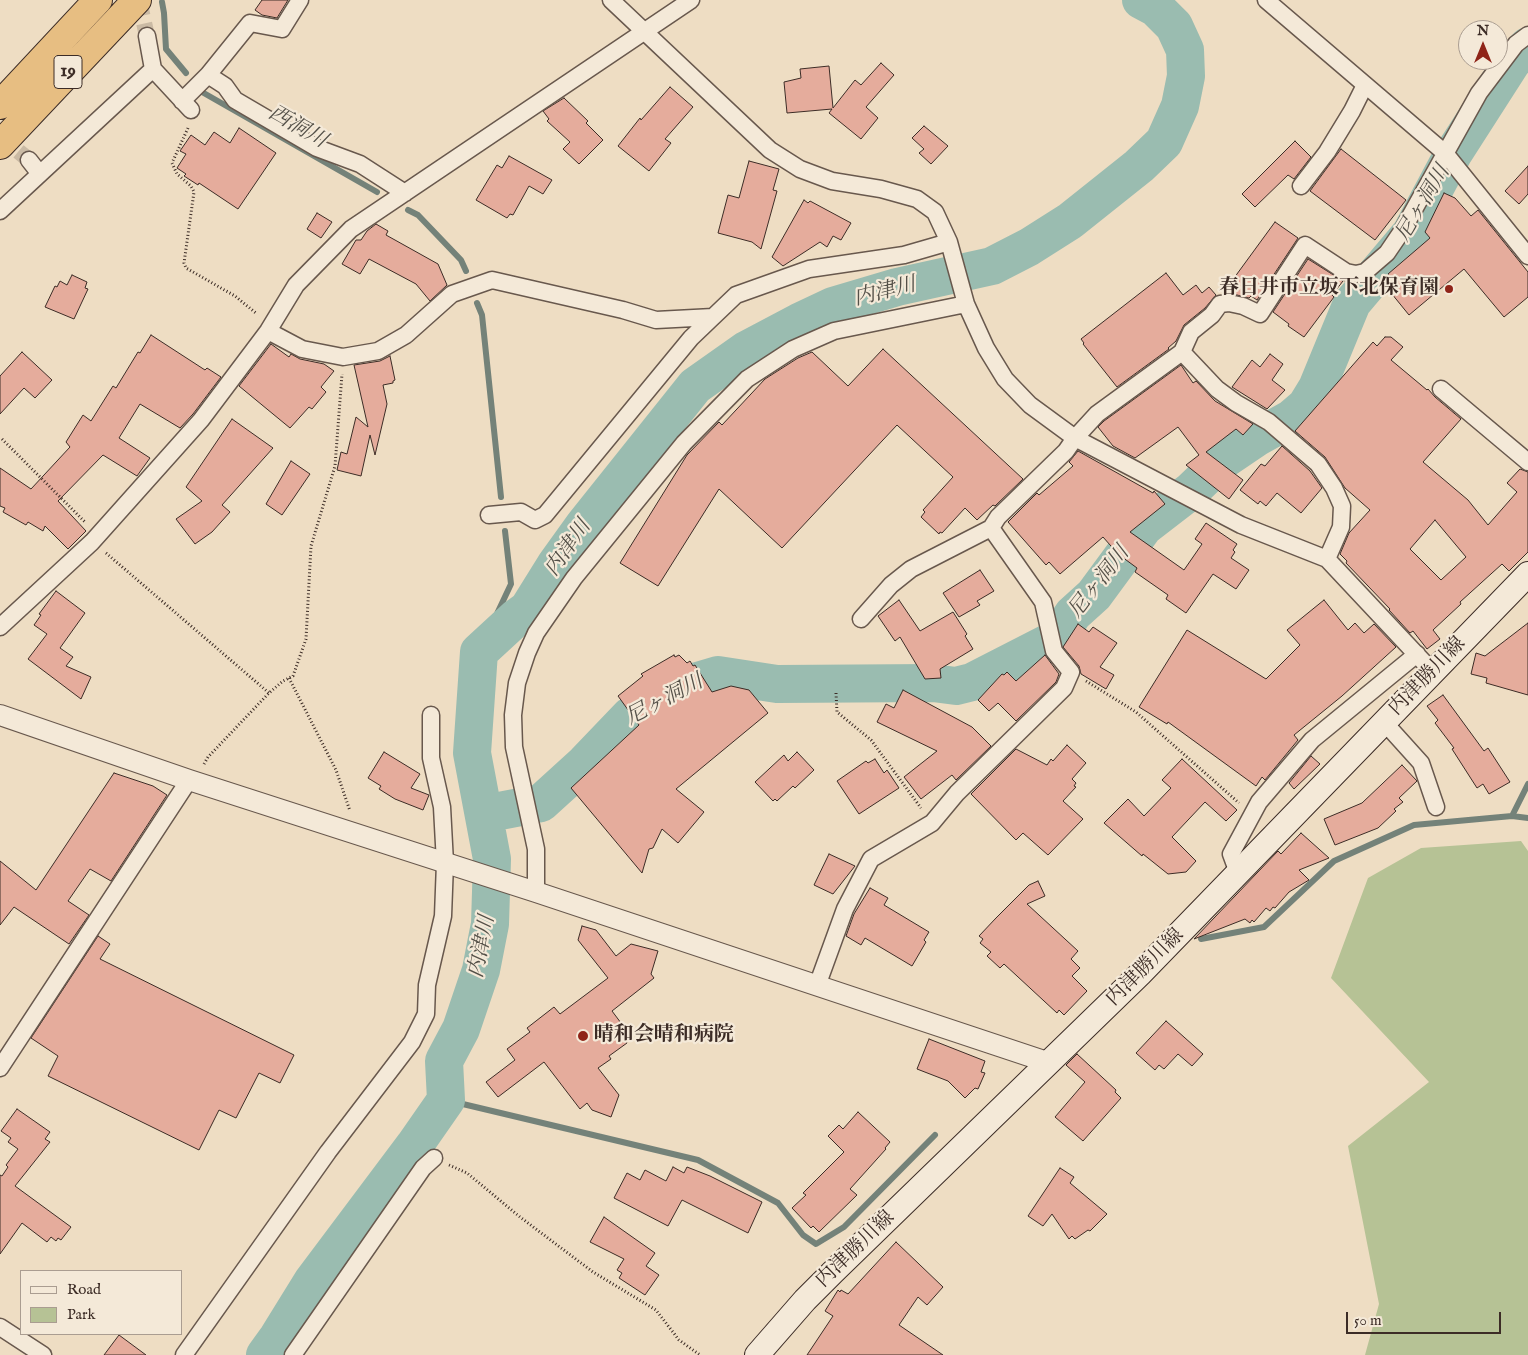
<!DOCTYPE html>
<meta charset="utf-8">
<style>
body{margin:0}
#map{position:relative;width:1528px;height:1355px;overflow:hidden;background:#eeddc3;font-family:"IM FELL English",serif}
canvas{display:block}
.legend{position:absolute;left:20px;top:1270px;width:162px;height:65px;box-sizing:border-box;background:#f4e9d8;border:1px solid #aa9d91;margin:0;padding:6px 9px;list-style:none;font-size:15px;color:#3c2c26}
.legend li{display:flex;align-items:center;gap:10px;height:25px}
.legend b{width:25px;border:1px solid #aa9d91}
.north{position:absolute;left:1458px;top:20px;width:50px;height:50px;box-sizing:border-box;background:#f4e9d8;border:1px solid #aa9d91;border-radius:50%;rotate:0deg;font-size:14px;font-weight:700;line-height:20px;text-align:center;color:#3c2c26}
.north::after{content:'';display:block;margin:auto;width:18px;height:22px;background:#8f2418;clip-path:polygon(50% 0,100% 100%,50% 72%,0 100%)}
.scale{position:absolute;left:1346px;top:1312px;width:155px;height:22px;box-sizing:border-box;border:2px solid #3c2c26;border-top:0;padding-left:6px;font-size:15px;line-height:18px;white-space:nowrap;color:#3c2c26;-webkit-text-stroke:4px #f4e9d8;paint-order:stroke}
</style>
<div id="map">
<canvas width="1528" height="1355"></canvas>
<ul class="legend">
<li><b style="height:6px;background:#f4e9d8"></b>Road</li>
<li><b style="height:14px;background:#b6c295"></b>Park</li>
</ul>
<div class="north">N</div>
<div class="scale">50 m</div>
</div>
<script>
const ctx = document.querySelector('canvas').getContext('2d');
ctx.lineJoin = 'round';
function fillPath(path, color) {
  ctx.fillStyle = color;
  ctx.fill(path, 'evenodd');
}
function shape(rows) {
  const path = new Path2D();
  for (const r of rows) {
    path.moveTo(r[0], r[1]);
    for (let i = 2; i < r.length; i += 2) path.lineTo(r[i], r[i + 1]);
  }
  return path;
}
function stroke(path, color, width, dash) {
  ctx.strokeStyle = color;
  ctx.lineWidth = width;
  ctx.lineCap = dash ? 'butt' : 'round';
  ctx.setLineDash(dash || []);
  ctx.stroke(path);
}
function label(font, color, halo, rows, align = 'center') {
  ctx.font = font + ' "IM FELL English","Noto Serif JP",serif';
  ctx.lineWidth = 4.5;
  ctx.setLineDash([]);
  ctx.textBaseline = 'middle';
  ctx.strokeStyle = halo;
  ctx.fillStyle = color;
  for (const [text, x, y, turn = 0] of rows) {
    ctx.save();
    ctx.translate(x, y);
    ctx.rotate((+turn || 0) * Math.PI / 180);
    ctx.textAlign = isNaN(turn) ? turn : align;
    if (halo) ctx.strokeText(text, 0, 0);
    ctx.fillText(text, 0, 0);
    ctx.restore();
  }
}
fillPath(shape([
 [1521,841,1528,851,1528,1355,1365,1355,1379,1304,1348,1146,1429,1082,1331,978,1368,878,1421,848]
]), '#b6c295');
stroke(shape([
 [162,2,164,13,166,49,186,73],
 [202,92,377,192],
 [408,210,418,215,461,260,466,271],
 [477,303,482,315,501,497],
 [479,652,511,584,505,531],
 [1512,816,1528,818],
 [1201,939,1264,927,1334,861,1414,825,1512,816,1528,784],
 [446,1100,698,1160,778,1203,803,1235,816,1244,844,1227,935,1135]
]), '#748279', 6);
stroke(shape([
 [484,814,541,803,585,763,630,716,691,683,718,675,777,684,933,683,956,686,972,682,1056,639,1073,614,1094,595,1144,527,1192,490,1222,461,1256,438,1292,418,1306,406,1317,388,1352,303,1411,233,1453,154,1512,62,1528,46],
 [265,1355,278,1337,312,1282,414,1146,446,1100,444,1061,461,1029,481,970,490,924,492,859,472,753,479,652,517,617,528,609,556,564,584,525,695,386,746,350,799,322,833,306,897,287,992,266,1029,247,1070,221,1139,166,1164,142,1180,106,1186,76,1185,50,1174,26,1156,8,1141,0]
]), '#9abcb0', 38);
const building = shape([
 [262,0,288,0,277,18,262,15,255,10,262,0],
 [881,63,894,75,866,107,878,118,861,139,829,113,832,109,787,113,784,82,801,78,800,69,829,66,833,108,855,80,861,85,881,63],
 [670,87,693,107,665,139,671,143,649,171,618,146,640,118,641,120,670,87],
 [564,98,588,121,586,123,603,140,579,164,563,149,570,142,547,121,549,119,543,111,564,98],
 [924,126,948,146,931,164,919,153,924,149,912,138,924,126],
 [239,128,276,153,238,209,199,183,198,185,184,176,186,174,177,168,186,154,180,151,191,135,205,145,214,132,230,143,239,128],
 [1295,141,1311,157,1294,179,1288,175,1255,207,1242,194,1295,141],
 [1341,149,1406,200,1375,240,1310,191,1341,149],
 [509,156,552,180,543,194,529,186,513,215,510,214,507,218,476,200,497,165,502,168,509,156],
 [749,161,779,169,773,190,777,191,761,249,752,242,718,233,728,195,739,198,749,161],
 [1528,166,1528,194,1519,204,1505,191,1528,166],
 [1444,193,1455,198,1471,216,1478,210,1528,272,1528,297,1504,317,1464,269,1409,315,1383,283,1390,278,1388,274,1430,238,1425,232,1444,193],
 [804,200,808,203,810,201,851,223,841,240,833,236,827,247,820,242,783,266,772,257,804,200],
 [317,213,332,222,321,238,307,229,317,213],
 [1275,222,1298,238,1257,300,1251,296,1249,298,1233,294,1226,289,1275,222],
 [376,224,388,231,386,235,438,264,447,285,430,301,416,284,369,259,360,274,342,264,356,240,361,240,367,231,376,224],
 [1308,259,1343,281,1332,295,1334,297,1304,337,1288,326,1289,324,1273,312,1308,259],
 [1166,273,1183,295,1196,285,1202,293,1209,287,1216,295,1205,308,1184,325,1176,341,1168,348,1169,349,1117,387,1083,344,1084,343,1081,339,1166,273],
 [72,275,87,282,85,288,88,289,74,319,45,307,55,286,57,287,60,281,67,285,72,275],
 [151,335,205,370,207,368,221,377,193,414,180,428,140,404,119,438,150,458,137,476,103,455,58,501,86,531,68,549,45,526,43,531,28,522,26,525,3,512,5,508,0,506,0,468,31,489,70,447,66,442,83,415,91,421,113,386,116,388,138,352,140,353,151,335],
 [1385,337,1391,337,1403,347,1391,360,1427,390,1428,389,1435,397,1461,419,1423,462,1468,500,1488,525,1517,492,1507,483,1520,469,1528,472,1528,552,1509,571,1502,564,1460,602,1461,604,1433,630,1440,639,1427,649,1413,631,1410,633,1389,610,1390,609,1346,563,1347,561,1340,554,1349,533,1370,510,1345,488,1325,457,1295,431,1373,342,1377,346,1385,337],
 [1435,520,1466,557,1441,580,1410,549,1435,520],
 [271,344,289,357,291,354,300,359,324,364,334,371,321,387,326,392,312,409,309,407,290,428,239,386,271,344],
 [883,349,1023,479,995,506,993,505,977,520,965,508,942,533,940,532,939,534,921,517,925,512,923,510,953,477,897,425,782,548,719,489,658,586,620,563,687,455,719,422,722,425,765,379,798,358,812,352,848,386,883,349],
 [22,352,52,380,35,398,24,388,0,414,0,376,22,352],
 [1270,354,1283,364,1272,380,1285,390,1267,409,1232,387,1252,360,1260,367,1270,354],
 [390,356,395,380,393,381,393,383,383,385,387,404,375,455,370,435,361,476,337,470,341,452,347,454,356,417,368,427,354,365,380,361,390,356],
 [1181,365,1193,383,1196,381,1215,401,1253,424,1243,435,1236,429,1206,452,1243,480,1229,499,1186,465,1199,455,1178,427,1135,458,1113,446,1098,427,1104,421,1181,365],
 [232,419,273,448,222,505,230,512,212,532,195,544,176,519,202,501,186,487,232,419],
 [1282,446,1310,471,1322,488,1301,513,1277,493,1266,506,1260,501,1258,504,1240,490,1261,464,1265,466,1282,446],
 [1078,451,1153,493,1154,491,1165,504,1130,532,1184,570,1202,544,1195,539,1206,523,1237,544,1233,550,1235,552,1231,558,1249,570,1236,589,1213,574,1186,613,1166,599,1168,595,1135,572,1137,568,1118,554,1103,537,1060,574,1049,562,1046,565,1008,522,1037,493,1039,495,1073,466,1069,462,1078,451],
 [291,461,310,474,282,515,266,504,291,461],
 [980,570,994,591,977,601,980,605,959,617,943,593,980,570],
 [56,591,85,613,60,648,73,657,66,666,91,677,81,699,28,659,47,634,34,625,41,615,39,614,56,591],
 [899,600,920,631,953,612,967,634,965,636,973,649,940,669,941,678,925,679,900,637,895,641,878,616,899,600],
 [1324,600,1348,630,1355,623,1364,633,1374,624,1396,647,1342,696,1294,735,1298,740,1265,780,1262,777,1256,786,1168,722,1167,724,1139,707,1187,630,1266,679,1300,645,1287,630,1324,600],
 [1528,623,1528,695,1486,683,1487,678,1471,674,1476,653,1485,656,1528,623],
 [1078,624,1089,632,1093,627,1117,643,1100,667,1114,675,1106,689,1081,674,1079,666,1063,647,1078,624],
 [674,655,675,657,679,655,687,663,690,661,693,666,695,665,712,692,731,686,749,690,768,713,676,789,704,812,678,843,662,829,653,848,649,849,642,873,571,788,639,725,618,696,643,676,641,674,674,655],
 [1045,655,1059,674,1056,682,1016,721,998,703,989,711,978,700,1002,674,1004,675,1007,672,1016,681,1045,655],
 [903,690,972,727,991,746,956,780,952,775,921,799,904,777,937,751,877,722,886,704,894,708,903,690],
 [1443,695,1484,751,1488,748,1510,782,1489,794,1483,784,1477,788,1452,749,1454,748,1435,723,1438,720,1427,706,1443,695],
 [1067,745,1086,763,1072,779,1076,783,1074,786,1076,787,1063,801,1083,819,1048,855,1023,833,1016,840,971,794,1016,749,1047,765,1051,759,1053,761,1067,745],
 [384,752,420,774,411,788,429,795,423,810,395,799,379,789,381,786,368,778,384,752],
 [797,752,814,770,795,788,793,786,777,801,775,799,773,801,755,782,784,755,788,761,797,752],
 [1311,756,1320,764,1294,789,1289,783,1311,756],
 [875,759,884,773,887,770,899,788,859,814,837,781,866,761,868,763,875,759],
 [1182,759,1237,810,1226,821,1205,802,1172,837,1196,861,1186,872,1168,874,1143,854,1142,856,1104,823,1128,799,1144,816,1171,788,1162,780,1182,759],
 [1402,765,1417,781,1399,798,1403,802,1394,809,1396,811,1378,828,1335,845,1324,819,1362,803,1402,765],
 [114,773,153,786,167,795,111,881,90,869,68,901,89,915,69,944,14,907,0,925,0,861,36,890,114,773],
 [1301,833,1329,858,1299,870,1309,880,1289,892,1275,908,1273,907,1270,911,1266,908,1254,922,1252,920,1250,923,1245,919,1194,939,1278,851,1281,854,1301,833],
 [829,854,855,866,833,894,814,885,829,854],
 [1038,881,1045,896,1027,904,1078,951,1071,959,1080,968,1072,976,1087,991,1064,1015,1059,1010,1057,1013,1004,964,1000,968,987,956,991,952,980,943,983,939,979,936,996,918,1029,885,1038,881],
 [870,888,888,898,884,905,929,932,924,940,926,942,912,966,865,938,861,945,846,936,854,914,870,888],
 [582,926,596,930,616,956,631,944,658,951,651,974,654,978,612,1011,627,1031,622,1035,627,1043,609,1056,611,1059,598,1068,619,1095,611,1117,592,1110,587,1103,580,1109,544,1062,498,1097,486,1082,515,1060,507,1049,530,1032,527,1028,554,1007,560,1014,608,978,578,940,582,926],
 [98,936,110,944,100,959,294,1055,280,1083,259,1073,236,1118,219,1110,199,1150,48,1076,58,1056,31,1038,98,936],
 [1166,1021,1203,1054,1192,1066,1178,1054,1164,1069,1159,1065,1155,1070,1136,1053,1166,1021],
 [929,1039,985,1061,981,1072,985,1073,978,1089,975,1088,965,1098,948,1081,917,1069,929,1039],
 [1077,1054,1116,1090,1115,1092,1121,1098,1083,1141,1055,1117,1085,1082,1066,1065,1077,1054],
 [17,1109,50,1132,45,1139,50,1142,15,1186,71,1227,61,1240,58,1238,56,1241,51,1237,47,1242,22,1223,0,1254,0,1175,2,1176,8,1167,6,1165,18,1149,8,1142,11,1138,1,1131,17,1109],
 [858,1112,890,1142,885,1148,886,1149,850,1189,857,1195,819,1232,813,1226,811,1228,792,1208,806,1195,803,1193,844,1152,828,1136,839,1125,843,1129,858,1112],
 [673,1167,684,1173,687,1167,710,1176,762,1202,748,1233,682,1200,668,1226,614,1198,627,1173,640,1180,645,1170,666,1181,673,1167],
 [1060,1168,1074,1177,1070,1183,1107,1214,1090,1231,1088,1230,1075,1239,1072,1236,1069,1239,1052,1214,1043,1226,1028,1216,1060,1168],
 [604,1217,655,1253,646,1266,659,1275,645,1295,619,1278,622,1273,617,1270,624,1259,590,1242,604,1217],
 [896,1242,943,1287,927,1305,918,1297,899,1325,943,1355,807,1355,833,1316,825,1311,838,1290,840,1292,841,1290,848,1294,896,1242],
 [119,1335,146,1355,104,1355,119,1335]
]);
fillPath(building, '#e5ac9c');
stroke(building, '#3c2c26', 1);
stroke(shape([
 [139,0,147,36],
 [0,136,29,160]
]), '#cabaa4', 16, [16, 8]);
const minor = shape([
 [611,0,770,150,800,169,832,181,881,189,917,199,935,212,949,242,966,304,986,348,1005,379,1030,405,1075,438,1241,525,1327,559,1433,672],
 [1266,0,1445,153,1528,256],
 [147,36,153,69,191,110],
 [208,75,225,86,235,100,317,148,360,164,405,193],
 [182,101,208,75,250,23,282,29,300,0],
 [29,160,40,174],
 [1301,186,1327,152,1352,111,1365,85],
 [0,211,153,69],
 [268,331,302,349,343,357,378,351,406,335,452,294,492,280,623,310,656,320,713,317],
 [1441,389,1528,462],
 [489,515,521,512,535,520,545,515,691,338,736,295,809,269,904,255,949,242],
 [1327,559,1341,527,1342,506,1334,488,1318,464,1269,422,1236,403,1217,389,1182,352,1191,332,1212,315,1220,304,1229,303,1243,306,1260,314,1305,245,1346,272,1356,274,1365,272,1387,253,1402,231,1479,93,1516,44,1528,35],
 [861,619,891,585,911,569,991,528,998,517,1066,451,1075,438,1097,414,1182,352],
 [0,627,92,542,201,420,268,331,296,285,351,229,691,0],
 [1384,722,1421,763,1436,807],
 [1238,873,1231,854,1259,802,1312,740,1417,654],
 [536,892,536,849,514,747,513,715,517,683,527,653,536,633,574,578,684,443,747,379,793,349,834,331,966,304],
 [817,986,845,909,871,859,932,823,957,793,1064,688,1071,672,1054,651,1043,602,991,528],
 [0,1068,189,780],
 [0,1327,43,1355],
 [184,1355,328,1152,412,1042,426,1014,427,985,443,916,445,863,442,807,431,758,431,715],
 [293,1355,423,1168,434,1158]
]);
const tertiary = shape([
 [0,715,189,780,536,892,1050,1063]
]);
const secondary = shape([
 [757,1355,805,1300,833,1272,1140,974,1528,574]
]);
const trunk = shape([
 [0,105,98,0],
 [0,145,137,0]
]);
stroke(minor, '#68584d', 19);
stroke(tertiary, '#68584d', 22);
stroke(secondary, '#3c2c26', 26);
stroke(trunk, '#3c2c26', 30);
stroke(shape([
 [188,128,172,163,177,174,191,186,194,192,184,263,186,268,235,296,257,314],
 [2,439,85,522],
 [106,553,269,693],
 [289,678,336,770,350,811],
 [1086,681,1136,712,1239,803],
 [836,693,837,712,871,740,921,808],
 [204,764,208,757,269,693,283,681,293,676,306,639,311,546,335,466,342,374],
 [449,1165,467,1173,520,1217,593,1272,656,1310,679,1340,700,1355]
]), '#3c2c26', 3, [1, 2.5]);
stroke(minor, '#f4e9d8', 16);
stroke(tertiary, '#f4e9d8', 20);
stroke(secondary, '#f4e9d8', 24);
stroke(trunk, '#e7be82', 28);
for (const [x, y, r, color] of [
 [1449,289,5,"#8f2418"],
 [583,1036,6,"#8f2418"]
]) {
  const dot = new Path2D();
  dot.arc(x, y, r, 0, 2 * Math.PI);
  ctx.fillStyle = color;
  ctx.fill(dot);
  stroke(dot, '#f4e9d8', 2);
}
for (const [x, y, w] of [
 [68,72,28]
]) {
  const box = new Path2D();
  box.roundRect(x - w / 2, y - 16.5, w, 33, 4);
  ctx.fillStyle = '#f4e9d8';
  ctx.fill(box);
  stroke(box, '#3c2c26', 1);
}
label('bold 19px', '#3c2c26', null, [
 ["19",68,72]
]);
label('bold 20px', '#3c2c26', '#f4e9d8', [
 ["春日井市立坂下北保育園",1439,289],
 ["晴和会晴和病院",594,1036,"left"]
], 'right');
label('20px', '#3c2c26', '#f4e9d8', [
 ["内津勝川線",1428,677,-46],
 ["内津勝川線",1146,968,-45],
 ["内津勝川線",856,1250,-44]
]);
label('italic 21px', '#545048', '#f4e9d8', [
 ["西洞川",297,128,30],
 ["尼ヶ洞川",1424,204,-59],
 ["内津川",885,293,-14],
 ["内津川",569,549,-55],
 ["尼ヶ洞川",1100,583,-52],
 ["尼ヶ洞川",665,701,-28],
 ["内津川",483,947,-79]
]);
</script>
